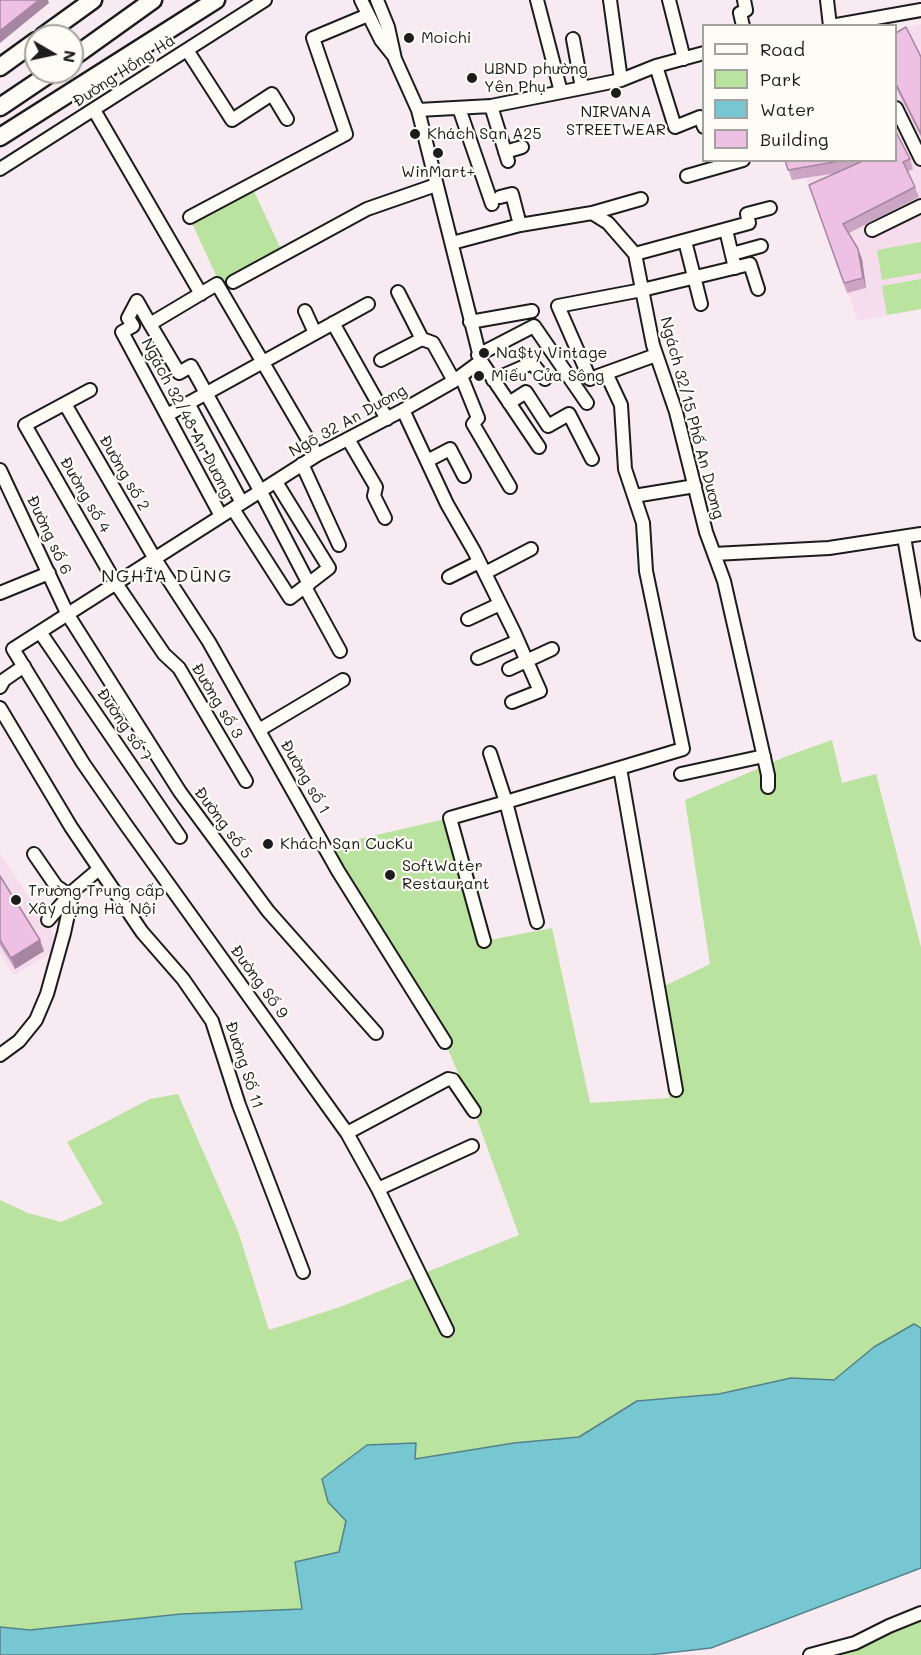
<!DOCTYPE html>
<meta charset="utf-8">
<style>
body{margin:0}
#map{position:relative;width:921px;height:1655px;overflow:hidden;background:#f8eaf1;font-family:Mali,sans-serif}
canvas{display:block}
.legend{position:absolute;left:702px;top:24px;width:195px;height:138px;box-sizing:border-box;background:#fdfcf7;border:2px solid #a3a29f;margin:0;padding:8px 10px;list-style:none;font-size:18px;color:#1c1c1c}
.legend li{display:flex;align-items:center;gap:12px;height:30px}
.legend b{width:30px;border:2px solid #a3a29f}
.north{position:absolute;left:24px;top:24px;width:60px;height:60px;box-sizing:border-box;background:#fdfcf7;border:2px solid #a3a29f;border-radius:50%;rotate:99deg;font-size:16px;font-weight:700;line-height:24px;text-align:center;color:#1c1c1c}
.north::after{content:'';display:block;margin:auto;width:21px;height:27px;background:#1c1c1c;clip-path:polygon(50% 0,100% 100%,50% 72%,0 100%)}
</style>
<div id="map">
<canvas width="921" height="1655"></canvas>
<ul class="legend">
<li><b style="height:8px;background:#fdfcf7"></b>Road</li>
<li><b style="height:16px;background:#bae39f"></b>Park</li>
<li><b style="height:16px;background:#77c7d2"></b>Water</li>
<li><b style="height:16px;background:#edc0e4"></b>Building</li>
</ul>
<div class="north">N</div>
</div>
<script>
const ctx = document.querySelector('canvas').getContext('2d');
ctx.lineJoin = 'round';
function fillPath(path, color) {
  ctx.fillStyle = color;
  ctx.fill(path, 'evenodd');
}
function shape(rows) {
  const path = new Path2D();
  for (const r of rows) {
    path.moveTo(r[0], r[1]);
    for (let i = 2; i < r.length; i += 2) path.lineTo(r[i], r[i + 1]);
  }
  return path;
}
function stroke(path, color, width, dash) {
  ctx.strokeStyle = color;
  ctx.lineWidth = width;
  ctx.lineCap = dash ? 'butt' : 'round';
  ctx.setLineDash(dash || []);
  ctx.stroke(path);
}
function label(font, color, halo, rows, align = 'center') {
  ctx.font = font + ' Mali,sans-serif';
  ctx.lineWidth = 4.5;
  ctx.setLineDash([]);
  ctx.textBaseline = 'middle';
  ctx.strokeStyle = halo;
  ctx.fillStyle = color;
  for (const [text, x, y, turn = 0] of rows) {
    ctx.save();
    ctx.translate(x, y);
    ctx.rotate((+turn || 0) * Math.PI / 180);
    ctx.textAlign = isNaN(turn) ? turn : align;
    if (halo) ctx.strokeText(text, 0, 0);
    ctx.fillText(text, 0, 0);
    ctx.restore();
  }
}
fillPath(shape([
 [921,24,921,309,858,321,806,178,792,180,786,161,896,160,896,29],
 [0,853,62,947,14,975,0,953]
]), '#f5dded');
fillPath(shape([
 [254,191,284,256,221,286,191,221],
 [921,242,921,273,882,280,877,250],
 [921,279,921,309,887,315,882,286],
 [832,740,842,783,876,774,921,947,921,1328,914,1324,874,1347,834,1380,791,1378,719,1394,637,1401,579,1437,514,1443,414,1460,416,1443,328,1502,346,1521,339,1552,303,1609,181,1614,30,1630,0,1627,0,1200,28,1213,61,1222,103,1204,67,1142,150,1099,178,1094,238,1231,269,1330,340,1307,519,1235,474,1111,445,1042,325,847,445,819,484,941,552,928,590,1103,669,1098,652,992,710,964,685,800,787,756],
 [921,1610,921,1655,803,1655]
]), '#bae39f');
const water = shape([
 [914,1324,921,1328,921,1568,711,1648,649,1655,0,1655,0,1627,30,1630,181,1614,302,1609,295,1562,339,1552,346,1521,328,1502,322,1479,367,1445,416,1443,415,1459,514,1443,579,1437,637,1401,719,1394,791,1378,834,1380,874,1347,914,1324]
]);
fillPath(water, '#77c7d2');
stroke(water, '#538389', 1.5);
const minor = shape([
 [361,0,381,40,393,55],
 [377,0,388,27,395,59,418,110,481,361,454,381,403,410,317,455,13,649,83,763,126,825,347,1133,378,1189,447,1330],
 [537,0,561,92],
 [610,0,621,80],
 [669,0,684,59],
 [827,0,830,26],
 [743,26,740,13,746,10,744,0],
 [831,26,921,10],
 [573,39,582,88],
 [187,50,232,120,272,94,287,119],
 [656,66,675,127,700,117,704,127],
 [491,106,508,161],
 [459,108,492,204],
 [896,108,921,159],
 [94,110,201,294],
 [418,110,491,106,582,88,621,80,656,66,704,53],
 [505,152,522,147],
 [0,169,265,0],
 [687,176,743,160],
 [500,197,512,194,520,225],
 [592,213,641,199],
 [190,217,346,134,313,38,368,15],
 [726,230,735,268],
 [872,230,921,206],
 [685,241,701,304],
 [452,243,520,225,592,213,608,223,635,254,653,345,676,412,706,532,724,581,768,775,768,787],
 [635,254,749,223,747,214,770,208],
 [732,254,761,246],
 [233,282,367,209,436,185],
 [398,292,422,339,433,343,454,381],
 [305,311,315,333],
 [470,322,532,311],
 [333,323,387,419],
 [150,324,137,301,128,318,133,326,122,332,221,516],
 [478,355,534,326,587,403],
 [381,360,422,339],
 [481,361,539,447],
 [461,376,478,418,473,424,510,487],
 [598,376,656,355],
 [590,379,558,306,642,290,750,264,758,289],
 [493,380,532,363,545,379],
 [90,390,25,425,115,582,164,654,179,668,246,781],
 [188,403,242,503],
 [509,403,526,392,548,426,569,414,592,459],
 [65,404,155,559,209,642,338,871,445,1042],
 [403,410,447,504,474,551,514,632,540,691,512,702],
 [167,415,368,304],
 [348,439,376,487,374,496,385,518],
 [427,461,450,449,464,476],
 [302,464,339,545],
 [0,470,68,615,180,792,268,911,376,1033],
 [634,496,695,486],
 [233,509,290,598,329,568,276,482],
 [904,537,921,634],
 [714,554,829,548,921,534],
 [485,573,531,549],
 [449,577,479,562],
 [309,584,261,492,191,366,179,373,150,324,217,284,317,455],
 [305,587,340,651],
 [0,593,49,573],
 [468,619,500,604],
 [40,632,180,837],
 [478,658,518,641],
 [509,669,552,649],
 [0,687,4,680,24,666],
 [0,708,71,827,142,932,183,979,212,1021,239,1105,303,1272],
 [259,730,343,680],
 [620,768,676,1090],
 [681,774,764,756],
 [34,854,56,886,69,895],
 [48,920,73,891,99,869],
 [537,922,506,802,683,749,646,571,643,523,625,469,621,405,606,373],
 [484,941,450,818,506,802,490,753],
 [0,1055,19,1041,36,1020,47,994,64,933,73,891],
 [347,1133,448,1079,453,1080,474,1111],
 [378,1189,472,1146],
 [810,1655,855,1643,889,1626,921,1613]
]);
const major = shape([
 [43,36,93,0],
 [72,58,153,0],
 [0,67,36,41],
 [0,107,52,72],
 [0,137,216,0]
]);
stroke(minor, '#1c1c1c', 16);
stroke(major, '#1c1c1c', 21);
stroke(minor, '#fdfcf7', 12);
stroke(major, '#fdfcf7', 16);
fillPath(shape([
 [896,33,921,57,921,137,896,88],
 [910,159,913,169,907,172,915,187,919,197,849,233,858,249,862,259,866,288,847,293,809,185,837,173,792,180,785,160,896,160],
 [0,876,44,951,15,969,0,945]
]), '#cca5c4');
fillPath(shape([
 [39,0,48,0,49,3,0,43,0,31],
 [858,249,862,259,866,288,863,278],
 [40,940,44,951,15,969,11,958]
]), '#a686a0');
const building = shape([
 [0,0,39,0,0,31,0,0],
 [906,27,921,57,921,134,896,84,896,33,906,27],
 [896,132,910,159,903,162,915,187,843,224,858,249,863,278,844,283,809,185,865,160,896,160,896,132],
 [785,160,846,160,788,170,785,160],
 [0,876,40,940,11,958,0,940,0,876]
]);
fillPath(building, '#edc0e4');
stroke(building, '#a686a0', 1.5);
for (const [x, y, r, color] of [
 [409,38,6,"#1c1c1c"],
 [472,78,6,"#1c1c1c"],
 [616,93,6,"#1c1c1c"],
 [415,134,6,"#1c1c1c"],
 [438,153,6,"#1c1c1c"],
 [484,353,6,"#1c1c1c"],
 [479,376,6,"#1c1c1c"],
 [268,844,6,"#1c1c1c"],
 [390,875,6,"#1c1c1c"],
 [16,900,6,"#1c1c1c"]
]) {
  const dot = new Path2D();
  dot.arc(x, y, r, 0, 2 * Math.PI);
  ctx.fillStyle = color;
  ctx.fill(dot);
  stroke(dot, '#fdfcf7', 2);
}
label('16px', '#1c1c1c', '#fdfcf7', [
 ["Moichi",421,38],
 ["UBND phường",484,69],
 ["Yên Phụ",484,87],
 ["NIRVANA",616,112,"center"],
 ["STREETWEAR",616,130,"center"],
 ["Khách Sạn A25",427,134],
 ["WinMart+",438,172,"center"],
 ["Na$ty Vintage",496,353],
 ["Miếu Cửa Sông",491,376],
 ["Khách Sạn CucKu",280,844],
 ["SoftWater",402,866],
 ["Restaurant",402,884],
 ["Trường Trung cấp",28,891],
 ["Xây dựng Hà Nội",28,909]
], 'left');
label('16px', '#1c1c1c', '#fdfcf7', [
 ["Đường Hồng Hà",124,71,-33],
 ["Ngách 32/48 An Dương",187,418,62],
 ["Ngách 32/15 Phố An Dương",692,418,75],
 ["Ngõ 32 An Dương",348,421,-29],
 ["Đường số 2",124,473,60],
 ["Đường số 4",85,495,60],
 ["Đường số 6",49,535,65],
 ["Đường số 3",217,701,59],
 ["Đường số 7",124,725,56],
 ["Đường số 1",305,777,60],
 ["Đường số 5",223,823,53],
 ["Đường Số 9",259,982,54],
 ["Đường Số 11",244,1065,72]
]);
ctx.letterSpacing = '1.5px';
label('18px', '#1c1c1c', '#fdfcf7', [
 ["NGHĨA DŨNG",167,576]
]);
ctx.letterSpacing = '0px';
</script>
